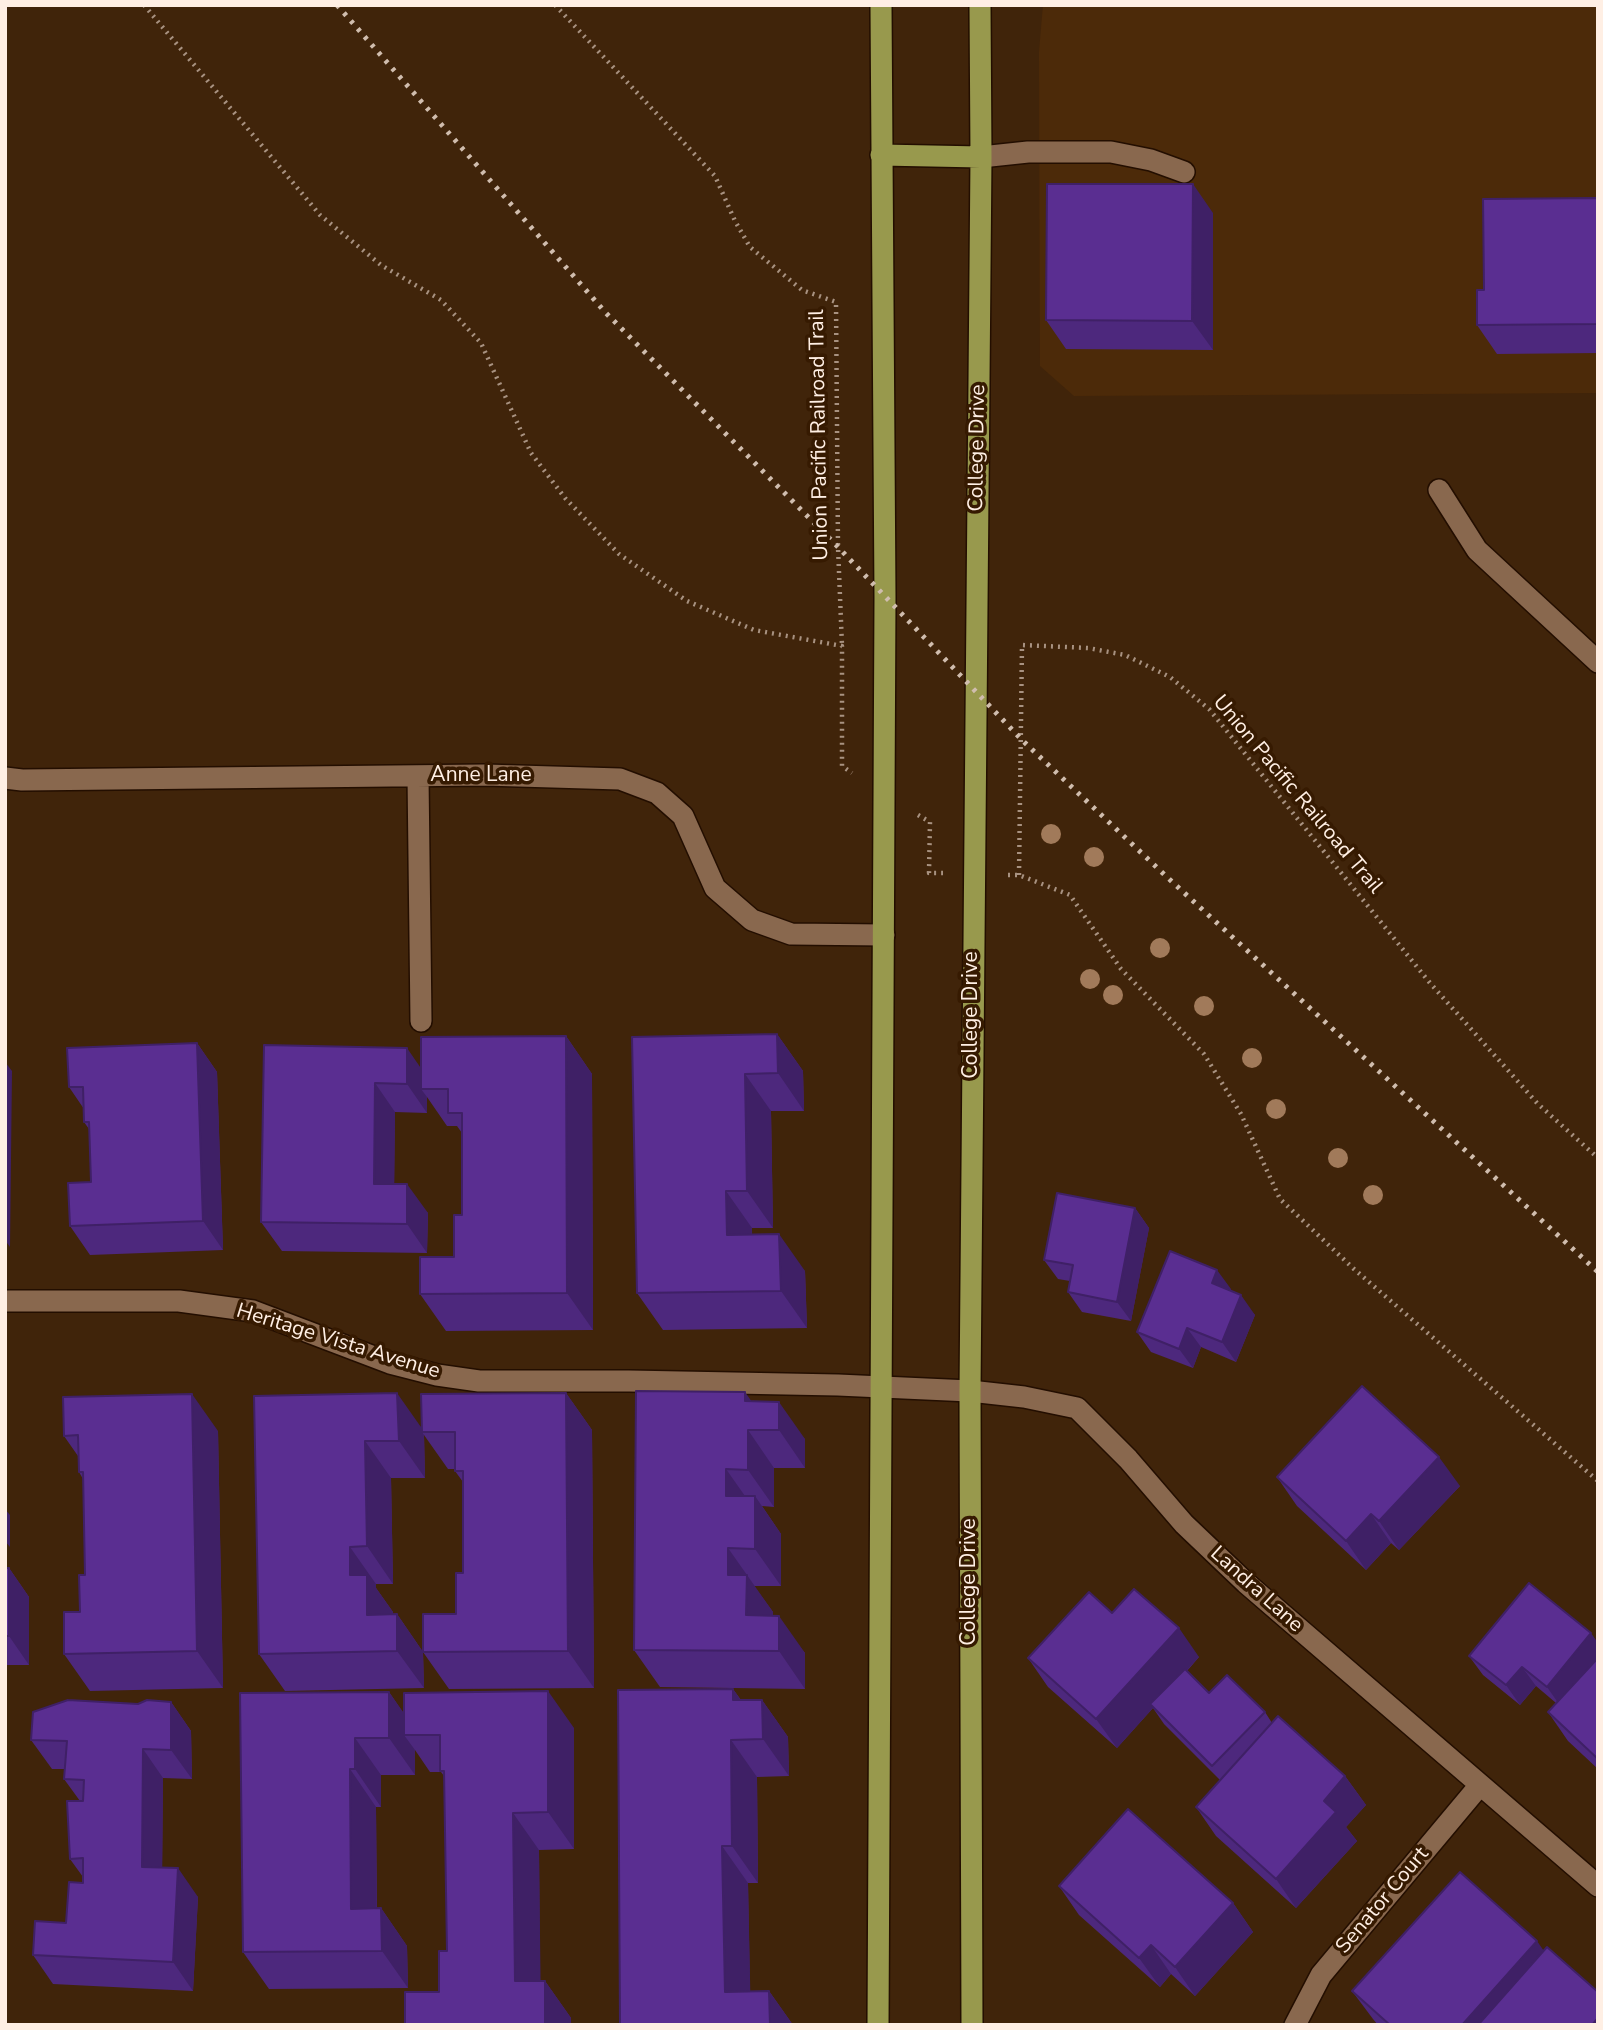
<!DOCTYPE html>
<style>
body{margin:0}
#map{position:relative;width:1603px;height:2030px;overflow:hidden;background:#40240a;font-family:"Nunito Sans",sans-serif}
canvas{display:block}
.frame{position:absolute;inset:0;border:7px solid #ffefe4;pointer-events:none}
</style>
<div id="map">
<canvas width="1603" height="2030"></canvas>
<div class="frame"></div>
</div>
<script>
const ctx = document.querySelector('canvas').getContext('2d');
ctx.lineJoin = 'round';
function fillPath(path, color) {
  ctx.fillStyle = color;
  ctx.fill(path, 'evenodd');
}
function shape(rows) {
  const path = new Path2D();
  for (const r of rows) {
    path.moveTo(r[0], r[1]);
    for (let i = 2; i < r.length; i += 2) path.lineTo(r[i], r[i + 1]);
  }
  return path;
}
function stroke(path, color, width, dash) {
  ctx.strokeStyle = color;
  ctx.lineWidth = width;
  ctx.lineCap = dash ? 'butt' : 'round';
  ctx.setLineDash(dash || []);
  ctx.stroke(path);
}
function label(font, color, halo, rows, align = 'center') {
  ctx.font = font + ' "Nunito Sans",sans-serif';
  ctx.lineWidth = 7;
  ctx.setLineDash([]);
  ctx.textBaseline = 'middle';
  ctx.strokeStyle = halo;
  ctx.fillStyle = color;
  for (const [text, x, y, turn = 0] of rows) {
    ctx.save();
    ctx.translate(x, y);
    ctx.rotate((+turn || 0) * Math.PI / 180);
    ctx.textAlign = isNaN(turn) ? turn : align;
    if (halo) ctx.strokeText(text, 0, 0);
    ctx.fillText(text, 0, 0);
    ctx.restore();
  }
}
fillPath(shape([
 [1043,5,1598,5,1598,393,1074,396,1040,366,1039,52]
]), '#4c2a09');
const minor = shape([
 [981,157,1028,152,1111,152,1151,160,1184,172],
 [1439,490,1477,550,1598,662],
 [418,776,421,1021],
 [5,778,22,780,485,775,620,779,657,793,683,816,715,888,752,920,791,934,884,935],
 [5,1301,179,1301,253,1311,390,1363,437,1375,479,1381,629,1381,838,1385,970,1391,1024,1397,1077,1408,1128,1459,1184,1524,1246,1583,1598,1886],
 [1295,2025,1321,1975,1480,1785]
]);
const major = shape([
 [881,155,981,157],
 [878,2025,885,598,881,5],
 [972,2025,970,1391,981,157,980,5]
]);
stroke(minor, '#230e00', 24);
stroke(major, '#230e00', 24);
stroke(shape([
 [144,5,320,215,381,265,441,300,481,343,531,453,565,498,619,554,687,601,754,630,842,646,842,766,852,773],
 [555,5,715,176,735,221,750,247,802,290,836,302,838,547,842,646],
 [918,815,930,822,929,873,943,873],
 [1008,875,1019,875,1070,895,1121,969,1204,1054,1241,1114,1280,1199,1354,1269,1598,1481],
 [1019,875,1022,645,1088,648,1125,655,1170,677,1209,709,1430,983,1538,1104,1598,1158]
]), '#a89281', 4.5, [2, 5]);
stroke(minor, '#89684e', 21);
stroke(major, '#98994d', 21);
stroke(shape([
 [337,5,605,312,838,547,1022,740,1168,878,1598,1272]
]), '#d0bdae', 5, [3.5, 7]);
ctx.fillStyle = '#a17a5a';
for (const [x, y] of [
 [1051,834],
 [1094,857],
 [1160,948],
 [1090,979],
 [1113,995],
 [1204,1006],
 [1252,1058],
 [1276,1109],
 [1338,1158],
 [1373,1195]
]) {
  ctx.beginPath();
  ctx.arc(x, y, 10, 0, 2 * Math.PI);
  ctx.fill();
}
fillPath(shape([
 [1598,198,1598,353,1497,354,1477,325,1484,290],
 [1213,213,1213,350,1066,349,1046,320],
 [777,1034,803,1071,804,1111,771,1111,773,1228,752,1228,752,1235,805,1271,807,1328,663,1330,637,1293,632,1037],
 [566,1036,592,1074,593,1330,446,1331,420,1294,454,1257,462,1215,462,1133,457,1126,447,1126,427,1097,427,1113,395,1112,394,1184,428,1213,427,1253,282,1251,261,1222,264,1045,421,1068],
 [197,1043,217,1072,223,1250,90,1255,70,1226,91,1182,89,1129,84,1122,84,1109,69,1087],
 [1135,1208,1149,1228,1131,1321,1082,1312,1068,1292,1070,1281,1058,1279,1044,1260],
 [1231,1289,1231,1291,1255,1315,1236,1362,1201,1347,1193,1368,1151,1352,1137,1332],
 [566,1393,592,1430,594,1688,449,1689,423,1652,456,1614,463,1573,463,1482,455,1471,455,1469,448,1469,424,1435,425,1478,391,1478,393,1584,376,1584,376,1588,393,1612,393,1614,397,1614,423,1652,424,1688,285,1691,259,1654,254,1396,422,1427],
 [751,1402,805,1439,805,1468,774,1468,774,1507,762,1506,781,1534,781,1586,754,1586,773,1612,773,1616,805,1653,805,1689,660,1687,634,1650],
 [218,1431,223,1688,90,1691,64,1654,80,1612,85,1575,83,1479,79,1472,78,1456,64,1436],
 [1277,1477,1460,1486,1399,1550,1391,1543,1366,1570,1297,1506],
 [5,1568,9,1568,29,1597,29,1665,5,1665],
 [1112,1613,1199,1657,1187,1671,1209,1693,1265,1712,1272,1723,1345,1776,1366,1805,1346,1827,1357,1841,1296,1908,1216,1836,1196,1807,1220,1780,1164,1724,1153,1708,1117,1748,1048,1687,1028,1658],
 [1598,1643,1598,1769,1568,1741,1548,1712,1556,1703,1536,1686,1520,1705,1483,1675,1469,1656],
 [733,1689,741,1700,762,1700,788,1737,789,1776,757,1777,758,1883,748,1883,750,1991,769,1991,793,2025,620,2025],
 [389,1692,404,1714,574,1728,574,1849,539,1850,540,1981,545,1981,571,2018,571,2025,405,2025,439,1992,447,1951,444,1776,441,1772,430,1772,415,1750,415,1775,381,1775,381,1807,376,1807,377,1909,381,1908,407,1946,408,1988,269,1989,243,1952,240,1693],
 [171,1702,191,1731,192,1779,163,1778,162,1868,198,1897,193,1991,53,1984,33,1955,66,1923,83,1883,83,1877,70,1859,80,1801,64,1779,65,1769,52,1769,31,1740,138,1704],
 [1059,1886,1233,1903,1253,1932,1195,1996,1171,1974,1160,1987,1079,1915],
 [1544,1951,1598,2025,1378,2025,1373,2019,1352,1991]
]), '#4d287d');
fillPath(shape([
 [1193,184,1213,213,1213,350,1192,321],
 [777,1034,803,1071,804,1111,778,1073],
 [566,1036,592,1074,593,1330,567,1293],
 [197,1043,217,1072,223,1250,203,1221],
 [407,1048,427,1077,421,1089,427,1097,427,1113,407,1084],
 [5,1062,12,1071,10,1247,5,1240],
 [745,1074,771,1111,773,1228,747,1191],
 [375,1083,395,1112,394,1213,374,1184],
 [407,1184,428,1213,427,1253,407,1224],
 [726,1191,752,1228,753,1272,727,1235],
 [1135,1208,1149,1228,1131,1321,1117,1302],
 [779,1234,805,1271,807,1328,781,1291],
 [1217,1270,1231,1289,1226,1303,1212,1283],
 [1241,1295,1255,1315,1236,1362,1222,1342],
 [1187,1328,1201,1347,1193,1368,1179,1349],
 [5,1389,7,1464,5,1462],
 [745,1392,771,1429,745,1401],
 [397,1393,423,1430,422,1432,424,1435,425,1478,399,1441],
 [566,1393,592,1430,594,1688,568,1651],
 [192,1394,218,1431,223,1688,197,1651],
 [779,1402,805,1439,805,1468,779,1430],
 [748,1430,774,1468,774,1507,748,1470],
 [365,1441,391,1478,393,1584,367,1546],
 [1439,1457,1460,1486,1399,1550,1379,1521],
 [726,1469,752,1506,726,1496],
 [755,1496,781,1534,781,1586,755,1549],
 [5,1509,10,1515,10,1547,5,1541],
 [1371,1514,1391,1543,1366,1570,1346,1541],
 [350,1547,376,1584,376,1588,393,1612,394,1652,367,1615,350,1575],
 [728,1548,773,1612,772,1652,746,1615,728,1575],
 [9,1568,29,1597,29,1665,9,1636],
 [397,1614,423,1652,424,1688,397,1651],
 [779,1616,805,1653,805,1689,779,1651],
 [1179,1628,1199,1657,1153,1708,1150,1704,1153,1708,1117,1748,1096,1719],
 [1591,1633,1598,1643,1598,1662,1561,1707,1547,1687],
 [1522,1667,1536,1686,1520,1705,1506,1685],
 [733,1689,759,1726,733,1700],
 [548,1691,574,1728,574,1849,548,1812],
 [389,1692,415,1729,404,1735,415,1750,415,1775,389,1738],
 [762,1700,788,1737,789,1776,763,1739],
 [171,1702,191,1731,192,1779,171,1750],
 [355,1738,381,1775,381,1807,355,1769],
 [731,1740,757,1777,758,1883,732,1846],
 [143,1749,163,1778,162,1896,142,1867],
 [350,1769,376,1807,377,1946,351,1909],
 [1345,1776,1366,1805,1346,1827,1357,1841,1296,1908,1276,1879,1324,1801],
 [513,1813,539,1850,541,2018,515,1981],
 [722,1846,748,1883,751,2025,725,1992],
 [178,1868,198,1897,193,1991,173,1962],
 [1233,1903,1253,1932,1195,1996,1175,1967],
 [381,1908,407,1946,408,1988,382,1951],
 [1537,1941,1557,1970,1508,2025,1462,2025],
 [1151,1945,1171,1974,1160,1987,1139,1958],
 [545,1981,571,2018,571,2025,545,2025],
 [769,1991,793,2025,770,2025],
 [1598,2018,1598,2025,1592,2025]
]), '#3f2066');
const building = shape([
 [1047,184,1193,184,1192,321,1046,320,1047,184],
 [1598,198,1598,324,1477,325,1477,290,1484,290,1483,199,1598,198],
 [777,1034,778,1073,745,1074,747,1191,726,1191,727,1235,779,1234,781,1291,637,1293,632,1037,777,1034],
 [566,1036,567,1293,420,1294,420,1257,454,1257,454,1215,462,1215,462,1113,448,1113,448,1089,421,1089,421,1037,566,1036],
 [197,1043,203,1221,70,1226,68,1183,91,1182,89,1122,84,1122,83,1087,69,1087,67,1048,197,1043],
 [264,1045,407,1048,407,1084,375,1083,374,1184,407,1184,407,1224,261,1222,264,1045],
 [1057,1193,1135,1208,1117,1302,1068,1292,1073,1265,1044,1260,1057,1193],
 [1170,1251,1217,1270,1212,1283,1241,1295,1222,1342,1187,1328,1179,1349,1137,1332,1170,1251],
 [1362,1386,1439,1457,1379,1521,1371,1514,1346,1541,1277,1477,1362,1386],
 [636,1391,745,1392,745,1401,779,1402,779,1430,748,1430,748,1470,726,1469,726,1496,755,1496,755,1549,728,1548,728,1575,747,1575,746,1615,779,1616,779,1651,634,1650,636,1391],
 [397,1393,399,1441,365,1441,367,1546,350,1547,350,1575,367,1575,367,1615,397,1614,397,1651,259,1654,254,1396,397,1393],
 [566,1393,568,1651,423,1652,423,1614,456,1614,456,1573,463,1573,463,1471,455,1471,455,1432,422,1432,421,1394,566,1393],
 [192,1394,197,1651,64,1654,64,1612,80,1612,79,1575,85,1575,83,1472,79,1472,78,1435,64,1436,63,1397,192,1394],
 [5,1568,9,1568,9,1636,5,1636,5,1568],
 [1529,1583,1591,1633,1547,1687,1522,1667,1506,1685,1469,1656,1529,1583],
 [1134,1589,1179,1628,1096,1719,1028,1658,1089,1592,1112,1613,1134,1589],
 [1598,1658,1598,1759,1548,1712,1598,1658],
 [1185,1669,1209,1693,1227,1675,1265,1712,1212,1766,1150,1704,1185,1669],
 [733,1689,733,1700,762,1700,763,1739,731,1740,732,1846,722,1846,725,1992,769,1991,770,2025,620,2025,618,1690,733,1689],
 [548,1691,548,1812,513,1813,515,1981,545,1981,545,2025,405,2025,405,1992,439,1992,439,1951,447,1951,444,1771,440,1771,440,1735,404,1735,404,1693,548,1691],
 [389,1692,389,1738,355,1738,355,1769,350,1769,351,1909,381,1908,382,1951,243,1952,240,1693,389,1692],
 [68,1700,138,1704,147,1700,171,1702,171,1750,143,1749,142,1867,178,1868,173,1962,33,1955,35,1921,66,1923,69,1882,83,1883,83,1858,70,1859,67,1801,83,1801,84,1780,64,1779,67,1741,31,1740,33,1712,68,1700],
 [1278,1716,1345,1776,1324,1801,1336,1812,1276,1879,1196,1807,1278,1716],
 [1128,1809,1233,1903,1175,1967,1151,1945,1139,1958,1059,1886,1128,1809],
 [1460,1872,1537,1941,1462,2025,1390,2025,1352,1991,1460,1872],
 [1547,1947,1598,1992,1598,2018,1592,2025,1478,2025,1547,1947]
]);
fillPath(building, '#5a2e91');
stroke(building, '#3f2066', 2);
label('21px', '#ffefe4', '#361a01', [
 ["Union Pacific Railroad Trail",820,435,-91],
 ["College Drive",978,448,-89],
 ["Anne Lane",481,776],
 ["Union Pacific Railroad Trail",1297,795,50],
 ["College Drive",972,1015,-90],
 ["Heritage Vista Avenue",338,1342,17],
 ["College Drive",970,1582,-90],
 ["Landra Lane",1256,1590,42],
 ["Senator Court",1383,1901,-50]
]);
</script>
